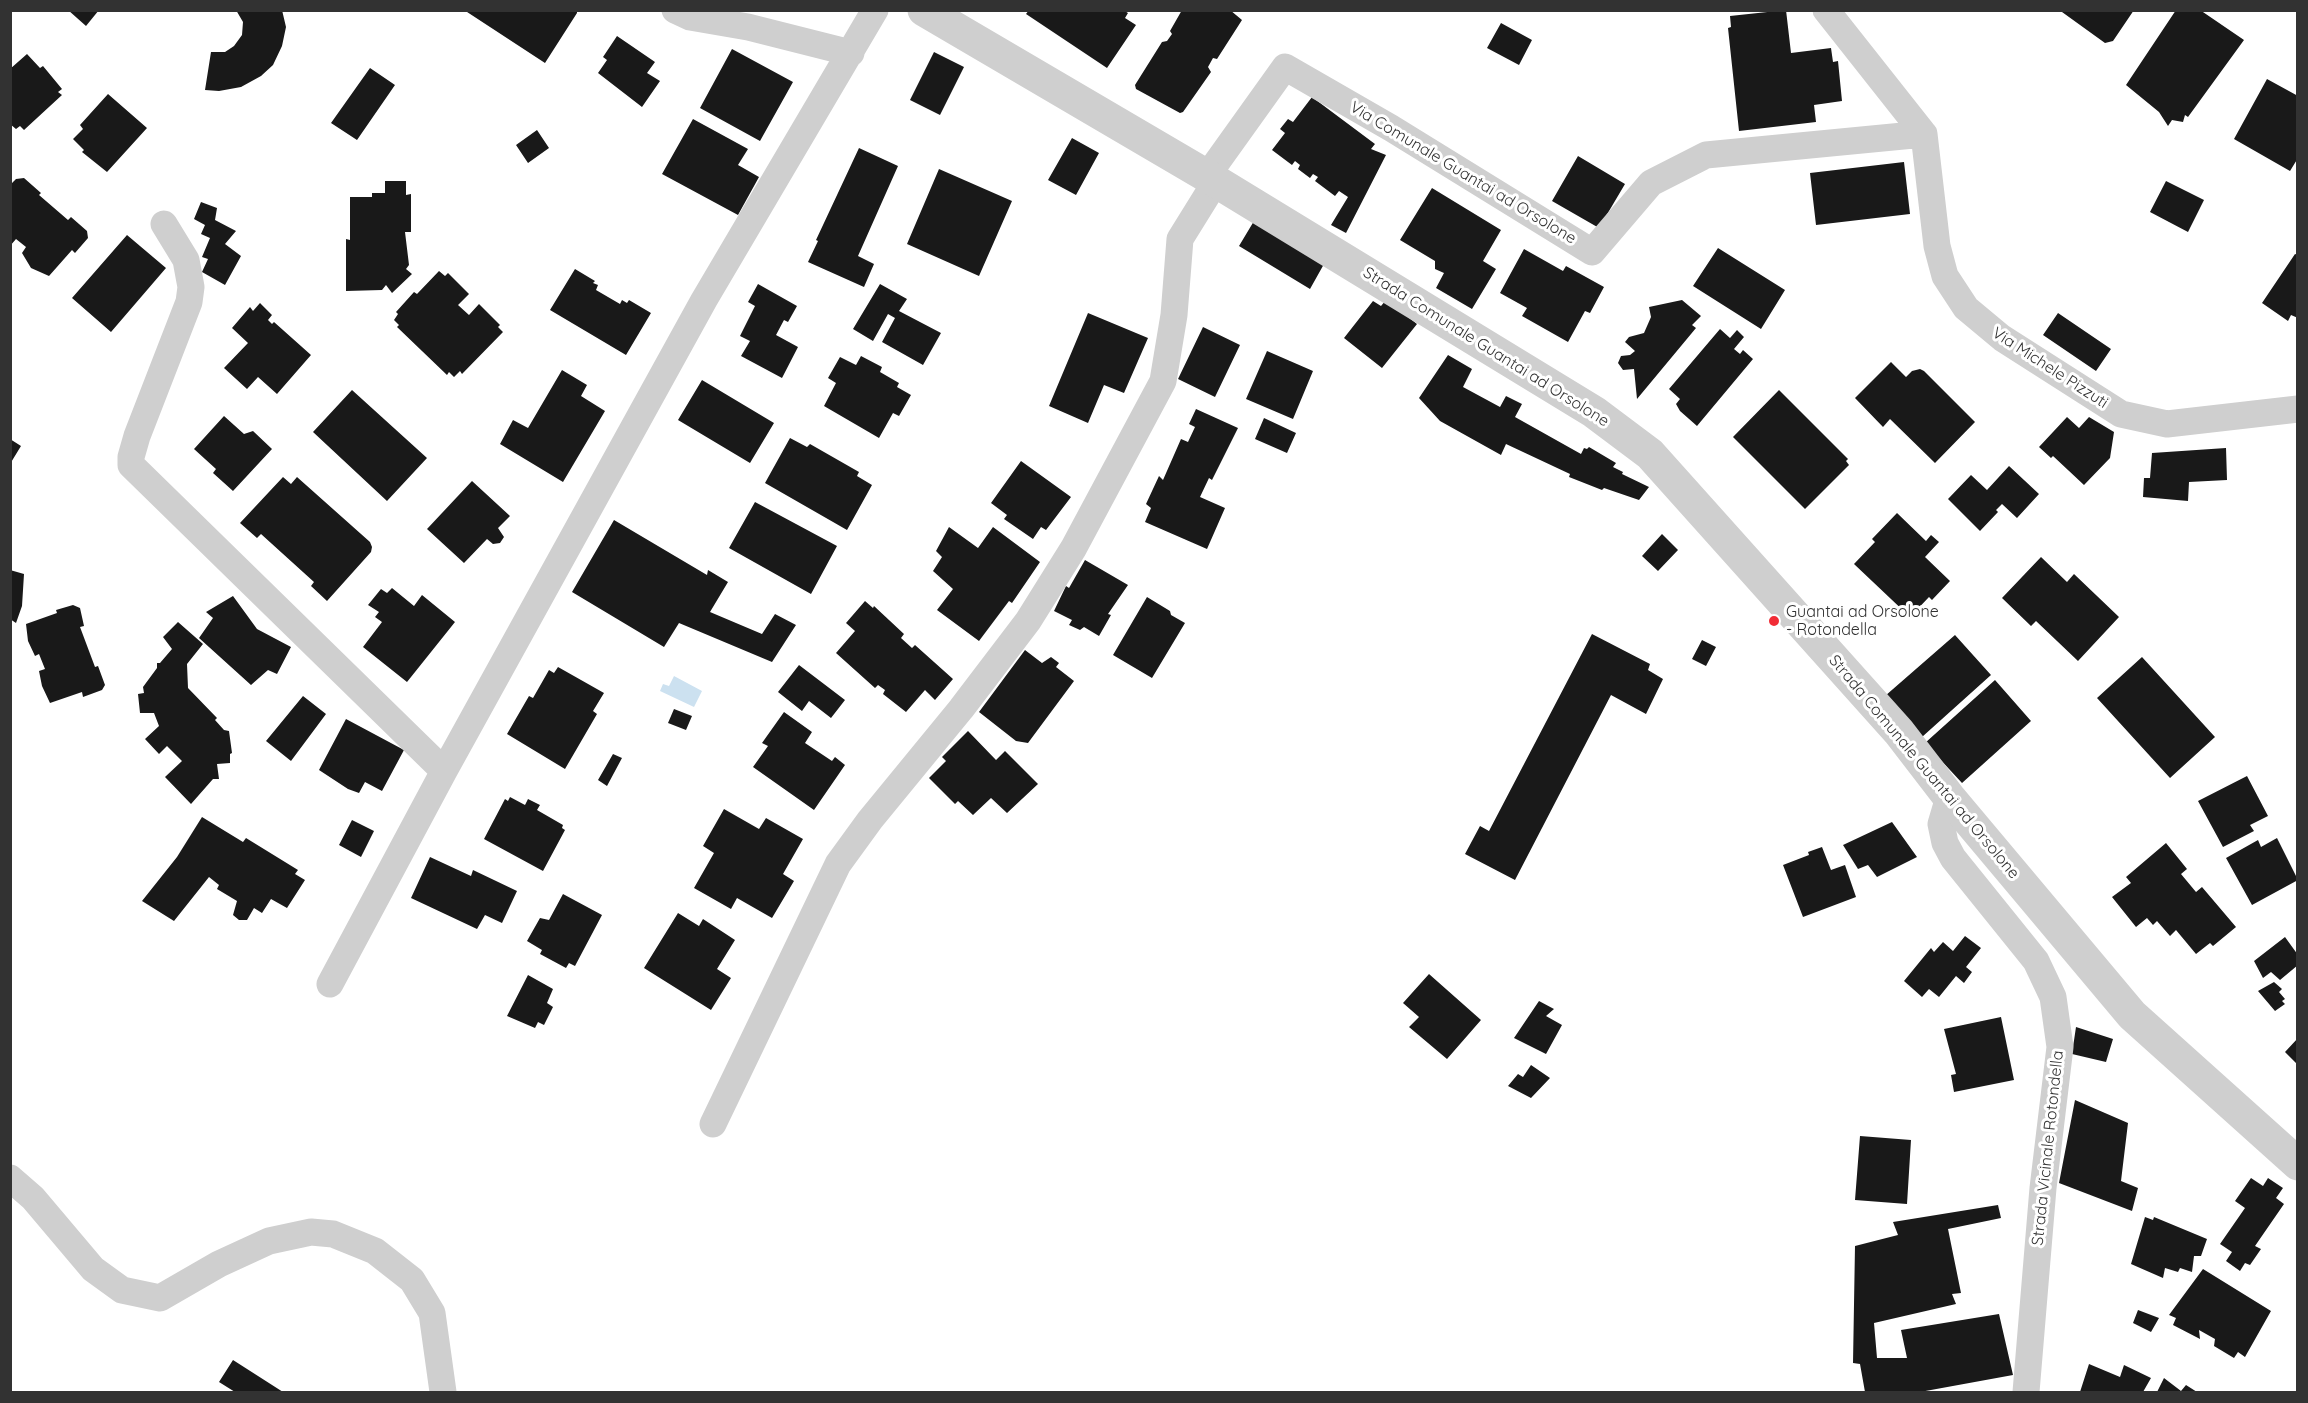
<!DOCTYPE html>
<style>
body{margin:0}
#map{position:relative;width:2308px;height:1403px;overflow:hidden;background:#fff;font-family:Quicksand,sans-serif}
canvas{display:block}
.frame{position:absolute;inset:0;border:12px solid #323232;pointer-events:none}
</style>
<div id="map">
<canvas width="2308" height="1403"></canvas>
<div class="frame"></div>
</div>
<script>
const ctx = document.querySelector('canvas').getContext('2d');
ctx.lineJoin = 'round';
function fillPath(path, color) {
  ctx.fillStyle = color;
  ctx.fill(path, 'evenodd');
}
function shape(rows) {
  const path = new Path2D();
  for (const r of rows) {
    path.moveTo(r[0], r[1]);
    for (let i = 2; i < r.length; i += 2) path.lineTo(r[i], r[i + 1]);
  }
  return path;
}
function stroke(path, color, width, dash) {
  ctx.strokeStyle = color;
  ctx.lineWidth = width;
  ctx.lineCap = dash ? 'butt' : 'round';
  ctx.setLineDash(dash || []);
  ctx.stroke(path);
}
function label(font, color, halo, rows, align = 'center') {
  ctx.font = font + ' Quicksand,sans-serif';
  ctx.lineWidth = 6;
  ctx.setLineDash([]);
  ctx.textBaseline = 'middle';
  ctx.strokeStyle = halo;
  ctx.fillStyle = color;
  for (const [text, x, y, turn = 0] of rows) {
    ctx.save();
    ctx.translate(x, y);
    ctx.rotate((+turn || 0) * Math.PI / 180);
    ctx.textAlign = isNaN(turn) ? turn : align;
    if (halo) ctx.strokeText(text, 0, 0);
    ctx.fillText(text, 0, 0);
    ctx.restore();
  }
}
fillPath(shape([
 [674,676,702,691,694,707,660,691,663,684,669,686]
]), '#cce1f0');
fillPath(shape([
 [68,10,99,10,86,26],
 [236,10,282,10,286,27,282,46,273,65,261,76,241,87,219,91,205,90,211,52,225,52,234,46,242,35,243,22],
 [464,10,577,10,577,13,545,63],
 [1029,10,1123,10,1128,13,1125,18,1136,25,1107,68,1026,14],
 [1182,10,1230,10,1242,20,1217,59,1213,58,1208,67,1211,72,1183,112,1180,113,1136,89,1135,85,1162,42,1167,41,1172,34,1170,31],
 [1786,10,1791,53,1831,48,1833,62,1838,61,1842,101,1814,105,1816,122,1739,131,1728,28,1731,27,1730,16],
 [2063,10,2134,10,2113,41,2105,43,2062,12],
 [2176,10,2200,10,2244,40,2188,117,2185,115,2183,122,2172,120,2168,126,2159,112,2126,85],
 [1501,23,1532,40,1519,65,1487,48],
 [617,36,655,62,647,73,660,81,642,107,598,73,607,60,603,57],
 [732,49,793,82,760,141,700,108],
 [934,52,964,67,940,115,910,100],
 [27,54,40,68,43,66,62,89,58,92,62,95,24,130,20,126,16,129,10,124,10,69],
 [370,68,395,85,357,140,331,123],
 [2267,79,2298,96,2298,158,2290,171,2234,139],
 [108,94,147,128,107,172,82,152,84,150,73,139,83,129,80,125],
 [1312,97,1375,144,1371,149,1386,155,1346,233,1331,225,1348,197,1339,191,1335,196,1315,181,1318,177,1313,174,1310,178,1298,169,1300,165,1295,161,1292,165,1272,150,1285,133,1280,129,1288,119,1293,122],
 [693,119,748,149,738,165,759,177,738,215,662,174],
 [537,130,549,148,528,163,516,145],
 [1072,138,1099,153,1076,195,1048,180],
 [859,148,898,166,858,256,874,264,864,287,808,262,818,241,816,240],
 [1578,156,1625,184,1599,228,1552,201],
 [1904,162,1910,214,1816,225,1810,173],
 [939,169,1012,201,979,276,907,244],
 [24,178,41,193,39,195,68,220,71,217,87,231,88,238,75,253,72,250,49,276,31,268,22,253,26,247,16,239,10,246,10,185,16,179],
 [385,181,406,181,406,195,411,194,411,232,405,232,409,265,406,269,412,274,392,293,386,285,382,290,346,291,346,239,350,240,350,197,372,197,372,193,385,193],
 [2166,181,2204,200,2188,232,2150,212],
 [1432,188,1501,230,1483,261,1496,269,1472,309,1436,288,1444,273,1435,269,1435,261,1400,240],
 [201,202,217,208,215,220,236,231,225,244,241,256,225,285,202,272,208,259,202,257,210,238,201,234,205,225,194,219],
 [1254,221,1324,264,1310,289,1239,246],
 [127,235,166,268,111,332,72,298],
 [1718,248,1785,290,1761,329,1693,286],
 [1524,249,1563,271,1566,266,1604,287,1590,313,1585,311,1568,342,1522,316,1527,308,1500,293],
 [2295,254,2298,255,2298,318,2291,315,2288,321,2262,303],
 [575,269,595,281,593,283,598,285,596,290,620,304,622,300,627,303,629,300,651,313,626,355,550,310],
 [439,271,445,276,448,273,469,294,458,305,469,315,479,304,500,325,498,327,503,332,462,374,460,371,454,377,449,372,447,375,397,327,399,325,394,320,398,314,396,312,414,292,417,294],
 [758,284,797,306,788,322,784,320,776,335,798,347,782,378,741,356,750,341,740,336,755,306,748,302],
 [880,284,907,299,899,311,941,333,923,365,882,342,895,318,888,314,873,341,853,329],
 [1386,300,1417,324,1382,368,1344,338,1373,301,1381,306],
 [1682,300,1701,316,1692,325,1696,328,1637,399,1634,369,1623,370,1618,363,1621,356,1630,355,1635,351,1625,342,1629,337,1644,333,1651,317,1649,307],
 [260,303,272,315,268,320,272,324,274,322,311,355,277,394,258,377,247,389,224,368,248,343,232,328,250,307,253,311],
 [1088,313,1148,338,1124,393,1104,385,1088,423,1049,406],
 [2058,313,2111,349,2096,371,2043,335],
 [1203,327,1240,345,1215,397,1178,379],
 [1720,329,1730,338,1737,330,1744,337,1734,349,1740,354,1743,350,1753,359,1697,426,1680,411,1676,404,1680,399,1669,389],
 [1267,351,1313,371,1293,419,1246,399],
 [1448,355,1472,369,1463,387,1500,407,1506,396,1522,404,1515,417,1581,454,1584,448,1587,449,1589,447,1616,463,1613,467,1623,472,1622,474,1649,487,1639,500,1604,488,1602,490,1569,477,1570,474,1506,444,1501,455,1440,421,1419,398],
 [861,356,882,367,880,372,899,383,897,387,911,395,899,416,893,413,879,438,824,406,836,383,828,378,840,357,856,365],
 [1891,362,1906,377,1912,371,1920,369,1924,371,1975,422,1935,463,1890,419,1883,427,1855,398],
 [562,370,587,385,581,396,605,411,563,482,500,444,513,420,528,428],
 [702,380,774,423,750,463,678,420],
 [352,390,427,458,387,501,313,432],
 [1779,390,1848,459,1846,461,1849,465,1805,509,1733,437],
 [1196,409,1238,428,1212,480,1209,478,1200,497,1225,508,1207,549,1145,522,1151,508,1146,504,1159,476,1163,480,1181,439,1188,442,1195,427,1189,424],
 [224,416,244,434,253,431,272,449,233,491,213,473,216,469,194,449],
 [2067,417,2079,428,2089,417,2114,432,2110,458,2084,485,2053,456,2051,458,2039,447],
 [1264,418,1296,433,1287,453,1255,439],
 [790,438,807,447,810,444,859,472,857,476,872,485,847,530,765,483],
 [10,439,21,446,10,464],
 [2226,448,2227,480,2189,482,2188,501,2143,497,2144,478,2150,478,2152,453],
 [1021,461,1071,497,1046,530,1041,527,1033,539,1004,519,1007,515,991,503],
 [2009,466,2039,494,2017,518,2002,504,1996,510,1998,512,1980,531,1948,499,1971,475,1987,490],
 [283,477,291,484,297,477,370,542,372,547,371,552,327,601,311,586,314,582,261,534,257,538,240,523],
 [472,481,510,516,498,528,504,537,500,543,493,544,487,539,464,563,427,529],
 [755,502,837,546,811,594,729,548],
 [1897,513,1926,541,1931,535,1939,542,1925,557,1950,581,1932,600,1929,597,1910,617,1854,564,1875,542,1872,539],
 [614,520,707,575,708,570,728,582,710,612,762,634,775,614,796,625,772,662,679,623,664,647,572,592],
 [949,527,978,548,993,527,1040,562,1012,603,1009,601,979,641,937,610,953,589,933,571,942,557,936,551],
 [1662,534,1678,550,1658,571,1642,556],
 [2041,557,2067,582,2074,574,2119,617,2078,661,2036,621,2031,626,2002,598],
 [1085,560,1128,585,1108,614,1111,615,1099,636,1084,627,1080,630,1069,625,1072,620,1054,611,1066,586,1069,588],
 [10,570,24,574,22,606,16,623,10,619],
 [392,588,414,606,422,595,455,622,407,682,363,647,382,622,375,617,379,612,368,605,381,589,387,593],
 [233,596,257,629,291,647,277,674,268,670,251,685,199,638,213,618,206,612],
 [1147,597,1170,611,1171,615,1185,623,1152,678,1113,655],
 [865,601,873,608,874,606,904,634,901,638,912,648,915,645,953,679,935,700,925,690,906,712,883,694,885,690,878,685,875,688,836,653,855,631,846,623],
 [73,605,80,608,84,626,80,627,95,667,98,666,105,685,102,690,83,697,82,692,50,703,42,686,39,671,45,669,39,654,35,656,28,641,26,624,57,613,56,610],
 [178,622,203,644,187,664,188,688,217,718,215,720,224,730,229,731,232,753,230,754,230,763,217,764,219,779,213,779,191,804,165,777,182,761,167,746,159,754,145,739,159,726,154,713,140,713,138,694,144,693,143,687,157,668,157,663,160,663,172,649,163,637],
 [1592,634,1650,664,1648,670,1663,679,1646,714,1611,695,1515,880,1465,854,1480,826,1489,831],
 [1955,635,1991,675,1922,737,1885,696],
 [1702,640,1716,647,1706,666,1692,659],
 [1025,650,1042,663,1051,657,1059,663,1056,667,1074,681,1028,743,1016,741,979,712],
 [2142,657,2215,737,2170,778,2097,698],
 [799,665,845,700,831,718,809,701,802,711,778,692],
 [558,667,604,693,593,711,597,714,565,769,507,734,529,696,533,698,549,670,554,673],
 [1995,680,2031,721,1962,783,1925,743],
 [303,696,326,714,291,761,266,741],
 [674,709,692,716,686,730,668,723],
 [784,712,812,732,805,743,832,761,835,757,845,765,814,810,753,767,768,746,762,743],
 [346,719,404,750,382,791,365,782,359,793,348,789,319,770],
 [968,731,996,760,1005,751,1038,784,1007,813,991,798,973,815,958,801,955,804,929,778,946,761,942,757],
 [613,754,622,758,607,786,598,780],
 [2247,776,2268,816,2250,825,2254,831,2223,847,2198,801],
 [510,797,525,805,528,799,540,805,537,810,563,825,562,828,565,830,543,871,484,839,505,799,508,801],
 [724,809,759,829,766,818,803,839,783,874,794,881,772,918,737,898,731,909,694,888,714,853,703,846],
 [202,817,243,842,246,838,298,870,295,874,305,880,287,908,271,899,262,913,254,908,247,920,239,920,233,915,237,901,217,889,219,885,209,877,174,921,142,901,177,857],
 [352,820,374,831,361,857,339,845],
 [1892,822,1917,857,1877,877,1868,865,1858,869,1843,845],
 [2277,838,2298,880,2252,905,2226,858,2258,840,2261,847],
 [2166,843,2187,869,2181,874,2196,892,2202,887,2236,927,2213,946,2210,943,2196,954,2176,930,2170,936,2157,921,2153,925,2147,918,2136,927,2112,897,2131,883,2126,877],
 [1822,847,1831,870,1845,865,1856,897,1803,917,1783,865,1809,855,1808,852],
 [430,857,471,876,473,870,517,891,502,923,485,915,477,929,411,898],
 [563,894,602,915,575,966,569,963,566,968,540,954,542,950,527,941,540,918,549,920],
 [678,913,699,926,703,919,735,940,717,969,731,978,711,1010,644,968],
 [1965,936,1981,948,1966,967,1972,972,1964,983,1956,976,1939,997,1929,989,1922,997,1904,981,1931,948,1934,952,1943,942,1953,951],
 [2285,937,2298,955,2298,965,2280,980,2271,972,2263,978,2254,961],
 [1429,974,1481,1020,1447,1059,1409,1027,1419,1017,1403,1003],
 [528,975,553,989,547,1003,553,1007,544,1025,538,1022,535,1028,507,1016],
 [2274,982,2282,989,2279,992,2285,999,2282,1001,2285,1004,2275,1011,2258,991],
 [1539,1001,1554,1009,1546,1016,1562,1025,1546,1054,1514,1038],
 [2001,1017,2014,1080,1954,1092,1951,1075,1956,1074,1944,1029],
 [2076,1027,2113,1039,2106,1062,2072,1054],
 [2298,1038,2298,1065,2285,1052],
 [1531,1065,1550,1078,1531,1098,1508,1086,1518,1074,1523,1077],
 [2075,1100,2128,1123,2121,1181,2138,1188,2132,1211,2059,1183],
 [1860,1136,1911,1140,1907,1204,1855,1200],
 [2251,1178,2263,1186,2268,1178,2283,1188,2276,1198,2284,1204,2255,1246,2261,1249,2250,1265,2245,1263,2240,1271,2226,1261,2232,1252,2220,1244,2245,1208,2235,1201],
 [1998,1205,2001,1218,1948,1229,1961,1293,1952,1294,1956,1304,1874,1323,1877,1358,1907,1358,1901,1330,1999,1314,2013,1375,1920,1392,1865,1392,1860,1364,1853,1363,1855,1246,1898,1235,1893,1222],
 [2145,1217,2153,1220,2154,1217,2207,1239,2201,1256,2194,1256,2192,1272,2180,1268,2178,1272,2165,1268,2163,1278,2131,1264],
 [2203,1269,2271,1311,2245,1357,2238,1352,2234,1358,2214,1346,2215,1339,2199,1330,2200,1339,2173,1325,2176,1318,2169,1315],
 [2138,1310,2159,1318,2151,1332,2133,1323],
 [233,1360,283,1392,235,1392,219,1382],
 [2089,1364,2120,1377,2124,1365,2151,1378,2143,1392,2080,1392],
 [2164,1378,2181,1391,2186,1385,2197,1392,2157,1392]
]), '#191919');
stroke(shape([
 [675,10,690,17,748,27,851,53],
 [1826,10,1924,134,1937,246,1945,276,1966,308,2002,338,2121,414,2167,424,2298,409],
 [1207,176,1285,67,1391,128,1592,252,1651,183,1706,155,1924,134],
 [164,224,186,260,191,287,189,302,137,436,131,457,131,465,444,771],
 [1949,797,1941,824,1945,843,1953,858,2036,961,2053,997,2060,1047,2043,1188,2026,1392],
 [330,984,444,771,704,300,875,10],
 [713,1124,838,864,870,820,961,709,1028,621,1073,549,1163,381,1174,315,1180,239,1216,181],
 [10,1178,33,1198,93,1269,122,1290,160,1298,219,1264,269,1241,311,1232,333,1234,375,1251,412,1280,432,1313,443,1392]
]), '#cfcfcf', 27);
stroke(shape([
 [924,10,1207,176,1594,412,1650,454,1899,732,1949,797,2132,1015,2298,1164]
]), '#cfcfcf', 33);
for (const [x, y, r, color] of [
 [1774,621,6,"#f12c36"]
]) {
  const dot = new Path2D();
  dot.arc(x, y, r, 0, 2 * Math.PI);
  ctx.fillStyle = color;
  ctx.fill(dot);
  stroke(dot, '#fff', 2);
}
label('16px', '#323232', '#fff', [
 ["Via Comunale Guantai ad Orsolone",1463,173,31],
 ["Strada Comunale Guantai ad Orsolone",1486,347,32],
 ["Via Michele Pizzuti",2050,368,33],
 ["Strada Comunale Guantai ad Orsolone",1924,767,50],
 ["Strada Vicinale Rotondella",2048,1148,-84]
]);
label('16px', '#323232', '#fff', [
 ["Guantai ad Orsolone",1786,612],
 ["- Rotondella",1786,630]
], 'left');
</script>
